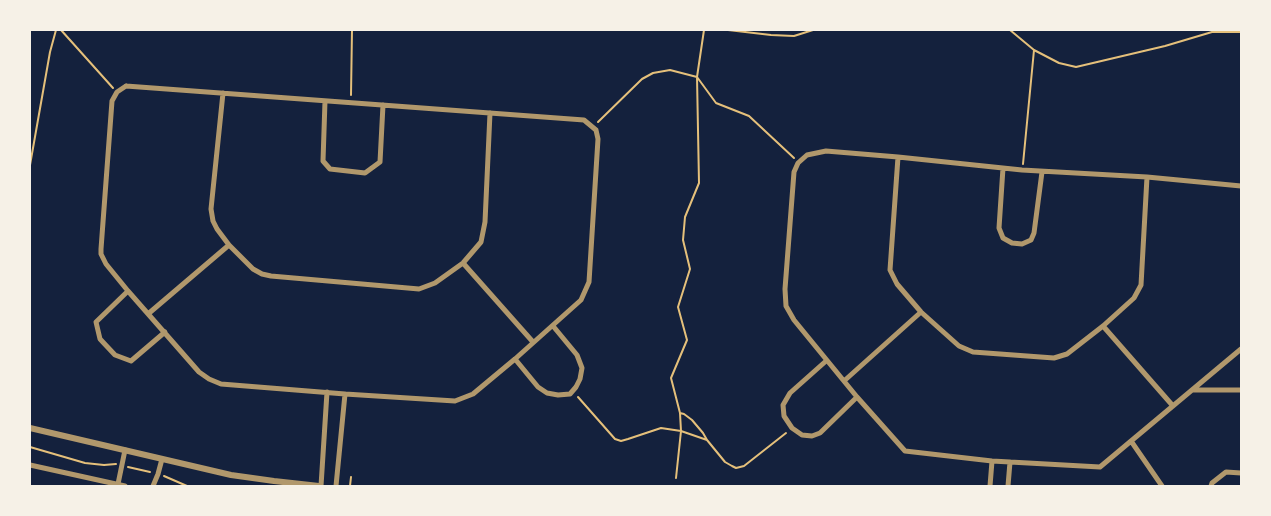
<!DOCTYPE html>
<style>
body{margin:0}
#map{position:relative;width:1271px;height:516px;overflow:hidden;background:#14213d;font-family:"Space Grotesk",sans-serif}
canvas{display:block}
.frame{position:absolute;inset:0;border:31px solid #f6f1e7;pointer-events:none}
</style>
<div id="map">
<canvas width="1271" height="516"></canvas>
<div class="frame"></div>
</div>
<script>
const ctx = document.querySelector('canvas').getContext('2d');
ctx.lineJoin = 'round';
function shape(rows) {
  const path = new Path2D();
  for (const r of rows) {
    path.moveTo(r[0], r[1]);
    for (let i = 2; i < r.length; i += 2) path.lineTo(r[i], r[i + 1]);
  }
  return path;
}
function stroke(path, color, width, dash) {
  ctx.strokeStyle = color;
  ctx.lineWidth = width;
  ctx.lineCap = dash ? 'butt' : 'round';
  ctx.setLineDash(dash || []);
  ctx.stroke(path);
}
stroke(shape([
 [61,30,113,88],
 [728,30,771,35,794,36,813,30],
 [1010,30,1034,50,1059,63,1076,67,1165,46,1212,32,1241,32],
 [351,95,352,30],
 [598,122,642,79,653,73,670,70,697,77,716,103,749,116,794,158],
 [1023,164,1034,50],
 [30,165,50,52,56,30],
 [578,397,615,439,621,441,628,439,661,428,681,431,707,440,725,462,732,466,736,468,744,466,786,433],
 [680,413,684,414,692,420,703,433,707,440],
 [30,447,85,463,104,465,116,464],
 [128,467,150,472],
 [164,476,187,486],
 [676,478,681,431,680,413,671,378,687,340,678,307,690,269,683,240,685,217,699,183,697,77,704,30],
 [350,486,351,477]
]), '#e5c07b', 2);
stroke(shape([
 [126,86,584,120,596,130,598,139,589,282,581,300,515,359,473,394,455,401,345,394,221,384,209,379,199,372,128,291,106,264,101,254,101,249,112,101,117,92,126,86],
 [223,93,211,209,213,221,217,229,229,245,253,269,262,274,271,276,419,289,435,283,463,263,481,242,485,222,490,113],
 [325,101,323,161,330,169,365,173,380,162,383,105],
 [898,157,890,270,897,284,921,312,959,346,973,352,1054,358,1067,354,1103,326,1134,298,1141,285,1147,177],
 [1003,168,999,228,1003,238,1012,243,1022,244,1031,240,1034,233,1042,172],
 [1241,186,1147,177,1022,170,898,157,826,151,807,155,798,163,794,172,785,289,786,306,794,320,857,397,905,451,992,461,1100,467,1241,349],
 [463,263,533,342],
 [128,291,96,322,100,339,115,355,131,361,165,332],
 [148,314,229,245],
 [1103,326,1173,406],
 [515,359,538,387,547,393,558,395,570,394,576,387,580,379,582,368,577,355,553,326],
 [826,361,790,393,783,405,784,416,792,428,802,435,812,436,820,433,857,397],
 [844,381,921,312],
 [1192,390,1241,390],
 [1131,441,1162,486],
 [30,465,125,486],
 [118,484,125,450],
 [153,486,158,474,162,459],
 [321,486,327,392],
 [336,486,345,394],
 [990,486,992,461],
 [1008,486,1010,462],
 [1211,486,1212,483,1226,472,1241,473]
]), '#b1986c', 5);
stroke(shape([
 [30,428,231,475,274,481,319,486]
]), '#b1986c', 6);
</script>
